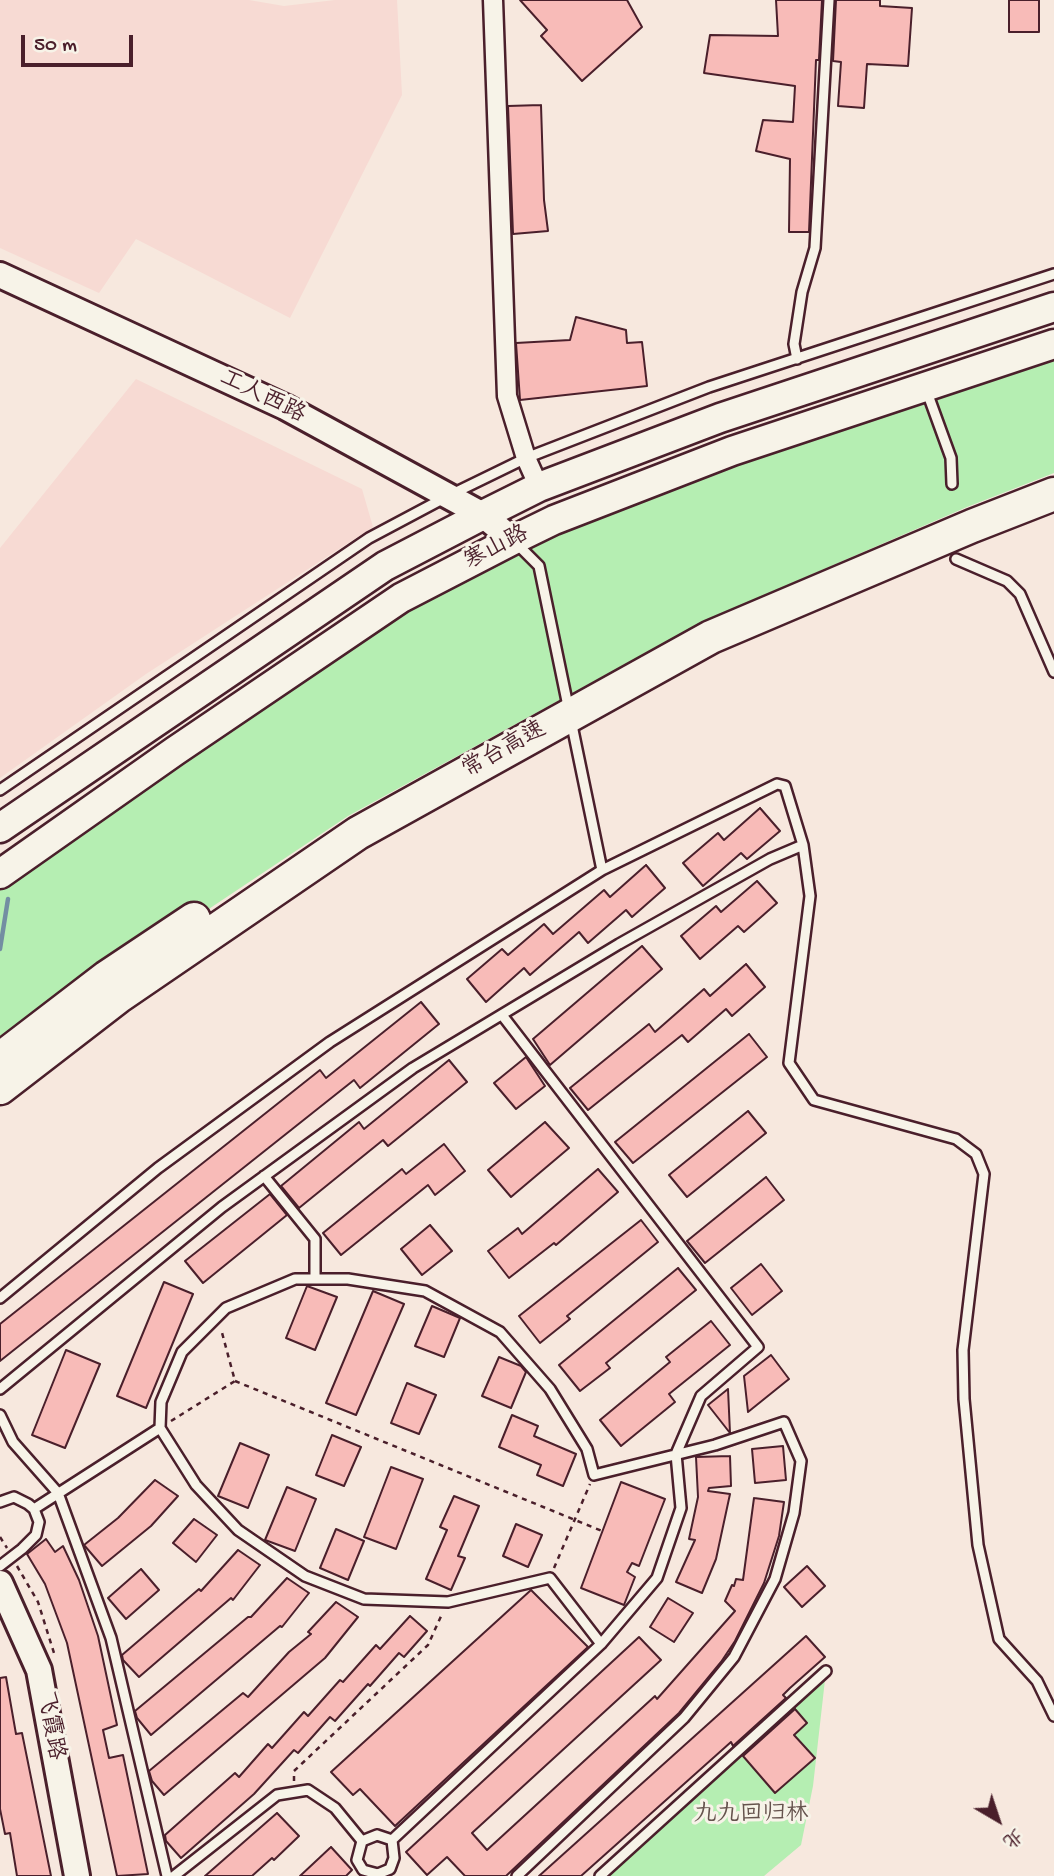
<!DOCTYPE html>
<meta charset="utf-8">
<style>
body{margin:0}
#map{position:relative;width:1054px;height:1876px;overflow:hidden;background:#f7e8de;font-family:"Gochi Hand","LXGW WenKai TC",sans-serif}
canvas{display:block}
.north{position:absolute;left:963px;top:1785px;width:70px;height:70px;-webkit-text-stroke:5px #f7f3e8;paint-order:stroke;rotate:141deg;font-size:19px;font-weight:700;line-height:28px;text-align:center;color:#4a1f2b}
.north::after{content:'';display:block;margin:auto;width:24px;height:32px;background:#4a1f2b;clip-path:polygon(50% 0,100% 100%,50% 72%,0 100%)}
.scale{position:absolute;left:21px;top:35px;width:112px;height:32px;box-sizing:border-box;border:4px solid #4a1f2b;border-top:0;padding-left:9px;font-size:21px;line-height:24px;white-space:nowrap;color:#4a1f2b;-webkit-text-stroke:5px #f7f3e8;paint-order:stroke}
</style>
<div id="map">
<canvas width="1054" height="1876"></canvas>
<div class="north">北</div>
<div class="scale">50 m</div>
</div>
<script>
const ctx = document.querySelector('canvas').getContext('2d');
ctx.lineJoin = 'round';
function fillPath(path, color) {
  ctx.fillStyle = color;
  ctx.fill(path, 'evenodd');
}
function shape(rows) {
  const path = new Path2D();
  for (const r of rows) {
    path.moveTo(r[0], r[1]);
    for (let i = 2; i < r.length; i += 2) path.lineTo(r[i], r[i + 1]);
  }
  return path;
}
function stroke(path, color, width, dash) {
  ctx.strokeStyle = color;
  ctx.lineWidth = width;
  ctx.lineCap = dash ? 'butt' : 'round';
  ctx.setLineDash(dash || []);
  ctx.stroke(path);
}
function label(font, color, halo, rows, align = 'center') {
  ctx.font = font + ' "Gochi Hand","LXGW WenKai TC",sans-serif';
  ctx.lineWidth = 6;
  ctx.setLineDash([]);
  ctx.textBaseline = 'middle';
  ctx.strokeStyle = halo;
  ctx.fillStyle = color;
  for (const [text, x, y, turn = 0] of rows) {
    ctx.save();
    ctx.translate(x, y);
    ctx.rotate((+turn || 0) * Math.PI / 180);
    ctx.textAlign = isNaN(turn) ? turn : align;
    if (halo) ctx.strokeText(text, 0, 0);
    ctx.fillText(text, 0, 0);
    ctx.restore();
  }
}
fillPath(shape([
 [0,0,249,0,284,6,335,0,397,0,402,95,290,318,136,239,99,293,0,248],
 [136,379,362,489,373,527,146,674,0,778,0,548]
]), '#f7dad3');
fillPath(shape([
 [1054,344,1054,473,967,507,702,622,348,816,107,977,0,1059,0,874,513,540],
 [826,1671,813,1786,801,1845,764,1876,600,1876]
]), '#b5eeb2');
stroke(shape([
 [0,949,8,899]
]), '#738ea2', 4.5);
const building = shape([
 [520,0,627,0,642,27,582,81,541,36,547,30,520,0],
 [776,0,822,0,819,60,816,60,809,232,789,232,790,159,756,151,763,120,793,122,795,86,704,73,710,35,778,36,776,0],
 [836,0,880,0,880,6,912,8,908,66,867,64,864,108,838,106,841,62,833,61,836,0],
 [1009,0,1039,0,1039,32,1009,32,1009,0],
 [541,105,544,200,548,231,513,234,508,106,541,105],
 [576,317,626,330,627,343,642,342,647,386,520,400,516,343,570,340,576,317],
 [760,808,780,831,747,859,741,853,703,886,683,863,718,833,724,840,760,808],
 [646,865,665,888,632,917,626,910,588,943,579,932,530,975,524,968,486,1002,467,979,502,949,508,955,544,924,553,934,604,890,610,897,646,865],
 [757,881,777,903,744,932,738,926,700,959,681,936,716,906,721,912,757,881],
 [642,946,662,969,550,1065,533,1039,642,946],
 [746,964,765,987,732,1016,726,1009,688,1042,682,1035,588,1110,570,1088,649,1024,655,1032,704,989,710,996,746,964],
 [421,1002,439,1024,360,1088,354,1080,0,1361,0,1324,320,1070,326,1078,421,1002],
 [749,1034,767,1057,633,1163,615,1142,749,1034],
 [526,1057,545,1086,516,1109,494,1083,526,1057],
 [449,1060,467,1082,388,1146,383,1140,299,1208,281,1186,359,1122,364,1129,449,1060],
 [748,1111,766,1133,687,1197,669,1175,748,1111],
 [545,1122,569,1148,511,1197,488,1170,545,1122],
 [444,1144,465,1171,435,1195,428,1185,341,1255,323,1233,402,1169,406,1174,444,1144],
 [598,1169,618,1192,556,1245,554,1243,509,1278,488,1251,518,1228,522,1234,598,1169],
 [766,1177,784,1200,705,1263,687,1241,766,1177],
 [270,1194,287,1215,203,1283,185,1261,270,1194],
 [641,1220,658,1242,567,1316,570,1319,540,1343,519,1316,641,1220],
 [430,1225,452,1251,422,1275,401,1249,430,1225],
 [761,1264,782,1291,752,1315,731,1288,761,1264],
 [678,1268,696,1290,606,1363,610,1368,580,1391,559,1365,678,1268],
 [164,1282,193,1294,146,1408,117,1396,164,1282],
 [307,1286,337,1297,315,1350,286,1338,307,1286],
 [373,1291,404,1304,356,1415,326,1403,373,1291],
 [432,1306,460,1318,444,1357,415,1346,432,1306],
 [711,1321,730,1345,669,1394,675,1402,621,1446,600,1420,670,1362,666,1357,711,1321],
 [66,1350,100,1364,65,1448,32,1435,66,1350],
 [771,1355,789,1379,748,1412,744,1376,771,1355],
 [499,1357,521,1366,526,1372,511,1408,482,1396,499,1357],
 [407,1383,436,1395,419,1434,391,1423,407,1383],
 [728,1389,730,1433,708,1405,728,1389],
 [512,1415,538,1426,534,1436,576,1454,563,1486,537,1475,541,1465,499,1447,512,1415],
 [332,1435,361,1447,344,1486,316,1475,332,1435],
 [240,1443,269,1455,248,1508,218,1496,240,1443],
 [783,1446,786,1480,755,1483,752,1449,783,1446],
 [730,1456,731,1486,709,1488,708,1491,730,1494,716,1559,702,1593,676,1582,695,1540,689,1539,698,1497,696,1457,730,1456],
 [391,1467,423,1479,396,1549,364,1537,391,1467],
 [155,1480,178,1496,151,1526,102,1566,84,1545,118,1518,155,1480],
 [621,1482,665,1499,639,1566,632,1563,627,1572,635,1577,624,1605,581,1588,621,1482],
 [287,1487,316,1499,295,1551,265,1540,287,1487],
 [454,1496,479,1506,458,1556,465,1558,451,1590,426,1579,447,1530,440,1527,454,1496],
 [754,1498,784,1502,779,1536,764,1583,735,1641,721,1662,679,1713,506,1876,465,1876,447,1857,427,1875,406,1852,639,1637,661,1660,472,1833,487,1850,655,1696,657,1699,735,1611,725,1601,732,1585,734,1586,736,1579,743,1580,754,1498],
 [194,1519,217,1535,196,1562,173,1543,194,1519],
 [516,1524,542,1535,528,1567,503,1556,516,1524],
 [336,1529,364,1541,348,1580,320,1568,336,1529],
 [46,1539,55,1552,63,1546,79,1580,98,1636,117,1725,103,1730,109,1758,123,1755,148,1874,117,1876,67,1643,45,1584,27,1554,46,1539],
 [238,1550,260,1565,233,1600,231,1598,139,1677,123,1660,122,1655,199,1589,201,1591,238,1550],
 [807,1566,825,1586,802,1607,784,1587,807,1566],
 [141,1569,159,1590,126,1619,108,1598,141,1569],
 [287,1578,309,1593,282,1627,280,1626,151,1735,137,1718,135,1711,248,1617,251,1617,287,1578],
 [531,1590,588,1647,395,1826,360,1789,353,1795,331,1772,531,1590],
 [668,1598,693,1613,674,1642,650,1627,668,1598],
 [336,1602,358,1617,325,1658,164,1795,152,1781,149,1771,243,1693,248,1697,289,1652,311,1634,308,1632,336,1602],
 [410,1616,427,1631,404,1657,399,1653,370,1686,368,1684,335,1721,330,1717,298,1753,294,1750,254,1794,181,1858,166,1841,165,1835,235,1773,239,1777,268,1744,272,1748,304,1712,308,1716,340,1680,343,1682,376,1645,380,1649,410,1616],
 [806,1636,825,1657,790,1688,783,1695,786,1698,733,1746,731,1742,581,1876,539,1876,806,1636],
 [6,1677,16,1734,22,1733,51,1876,17,1876,10,1833,5,1834,0,1809,0,1678,6,1677],
 [795,1709,807,1723,794,1735,815,1758,775,1793,743,1756,795,1709],
 [277,1813,299,1836,274,1860,272,1858,252,1876,205,1876,277,1813],
 [331,1847,352,1870,346,1876,300,1876,331,1847]
]);
fillPath(building, '#f8bbb8');
stroke(building, '#4a1f2b', 2);
const lane = shape([
 [797,359,794,344,802,292,815,248,829,0],
 [927,392,951,458,952,484],
 [517,544,539,566,602,870],
 [956,559,1007,581,1020,594,1054,672],
 [0,790,369,538,448,496,526,458,709,387,1054,274],
 [264,1176,315,1239,315,1279],
 [0,1298,158,1168,330,1042,602,870,777,784,785,786,803,845,810,896,789,1063,814,1100,956,1139,976,1154,984,1174,963,1350,964,1399,978,1545,999,1639,1037,1681,1054,1716],
 [0,1389,222,1207,413,1068,619,944,770,859,803,845],
 [0,1415,13,1442,58,1493,111,1638,167,1876],
 [0,1502,14,1497,28,1504,34,1509,39,1522,36,1535,22,1549,0,1566],
 [34,1509,160,1428],
 [377,1835,392,1840,394,1858,390,1869,378,1874,363,1870,357,1860,362,1841,377,1835],
 [392,1840,601,1644,657,1578,681,1508,676,1454,701,1396,758,1347,502,1015],
 [174,1876,277,1795,308,1790,335,1808,362,1841],
 [517,1876,684,1718,734,1657,775,1579,794,1513,801,1461,784,1422,715,1445,594,1475,587,1449,550,1389,500,1332,425,1291,348,1279,295,1279,226,1308,182,1352,161,1402,160,1428,196,1485,238,1530,305,1576,364,1599,448,1602,550,1578,601,1644],
 [600,1876,826,1671]
]);
const street = shape([
 [493,0,507,396,526,458,539,487]
]);
const secondary = shape([
 [0,275,285,407,483,515,513,540],
 [0,1583,39,1670,77,1876]
]);
const primary = shape([
 [0,828,385,566,483,515,539,487,720,418,1054,307],
 [0,874,175,751,401,598,513,540,554,520,732,451,1054,344]
]);
const highway = shape([
 [0,1059,107,977,194,919],
 [0,1088,118,997,358,833,711,637,972,526,1054,494]
]);
stroke(lane, '#4a1f2b', 14);
stroke(street, '#4a1f2b', 23);
stroke(secondary, '#4a1f2b', 30);
stroke(primary, '#4a1f2b', 33);
stroke(highway, '#4a1f2b', 37);
stroke(shape([
 [235,1381,602,1531],
 [171,1421,235,1381,221,1329],
 [0,1537,7,1548],
 [17,1566,38,1602,54,1653],
 [554,1568,590,1484],
 [294,1781,294,1771,428,1645,442,1614]
]), '#4a1f2b', 2.5, [5, 5]);
stroke(lane, '#f7f3e8', 9);
stroke(street, '#f7f3e8', 18);
stroke(secondary, '#f7f3e8', 24);
stroke(primary, '#f7f3e8', 28);
stroke(highway, '#f7f3e8', 32);
label('23px', '#4a1f2b', '#f7f3e8', [
 ["工人西路",262,398,26],
 ["寒山路",497,549,-27],
 ["常台高速",505,751,-29],
 ["飞霞路",49,1726,80]
]);
label('23px', '#65534d', '#f7f3e8', [
 ["九九回归林",751,1815]
]);
</script>
